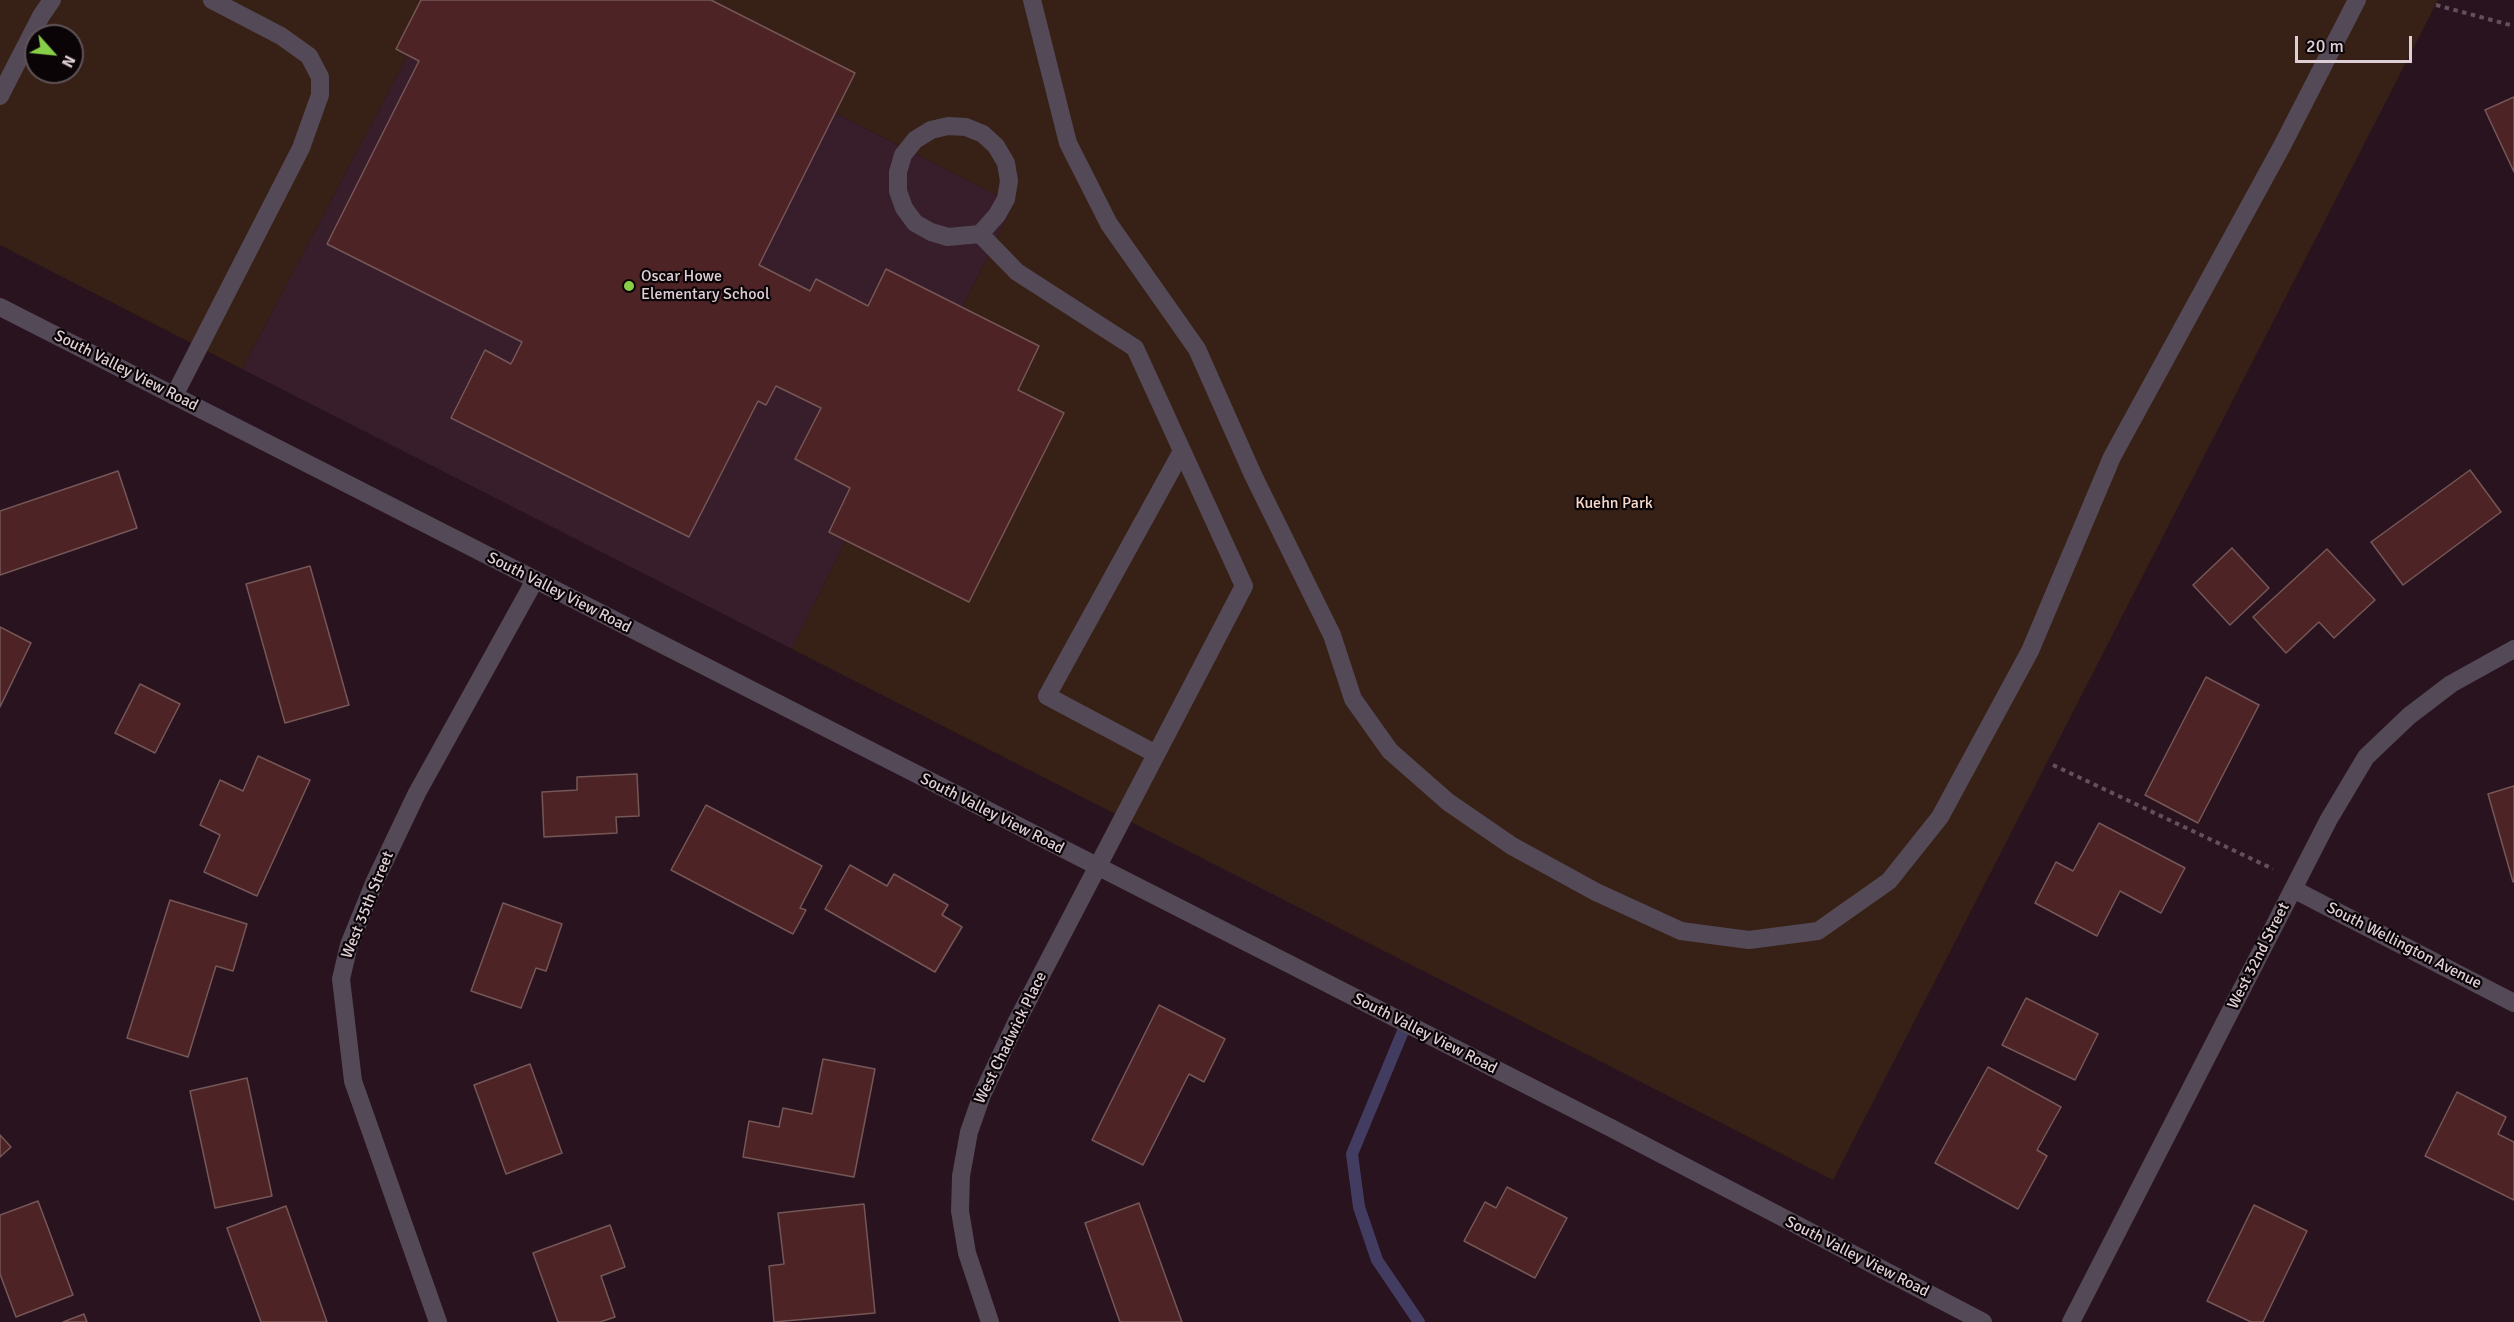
<!DOCTYPE html>
<style>
body{margin:0}
#map{position:relative;width:2514px;height:1322px;overflow:hidden;background:#29131e;font-family:Signika,sans-serif}
canvas{display:block}
.north{position:absolute;left:24px;top:24px;width:60px;height:60px;box-sizing:border-box;background:#0b0407;border:2px solid #5f5559;border-radius:50%;rotate:117deg;font-size:16px;font-weight:700;line-height:24px;text-align:center;color:#deced5}
.north::after{content:'';display:block;margin:auto;width:21px;height:27px;background:#88cf49;clip-path:polygon(50% 0,100% 100%,50% 72%,0 100%)}
.scale{position:absolute;left:2295px;top:36px;width:117px;height:27px;box-sizing:border-box;border:3px solid #deced5;border-top:0;padding-left:8px;font-size:18px;line-height:21px;white-space:nowrap;color:#deced5;-webkit-text-stroke:4px #0b0407;paint-order:stroke}
</style>
<div id="map">
<canvas width="2514" height="1322"></canvas>
<div class="north">N</div>
<div class="scale">20 m</div>
</div>
<script>
const ctx = document.querySelector('canvas').getContext('2d');
ctx.lineJoin = 'round';
function fillPath(path, color) {
  ctx.fillStyle = color;
  ctx.fill(path, 'evenodd');
}
function shape(rows) {
  const path = new Path2D();
  for (const r of rows) {
    path.moveTo(r[0], r[1]);
    for (let i = 2; i < r.length; i += 2) path.lineTo(r[i], r[i + 1]);
  }
  return path;
}
function stroke(path, color, width, dash) {
  ctx.strokeStyle = color;
  ctx.lineWidth = width;
  ctx.lineCap = dash ? 'butt' : 'round';
  ctx.setLineDash(dash || []);
  ctx.stroke(path);
}
function label(font, color, halo, rows, align = 'center') {
  ctx.font = font + ' Signika,sans-serif';
  ctx.lineWidth = 4.5;
  ctx.setLineDash([]);
  ctx.textBaseline = 'middle';
  ctx.strokeStyle = halo;
  ctx.fillStyle = color;
  for (const [text, x, y, turn = 0] of rows) {
    ctx.save();
    ctx.translate(x, y);
    ctx.rotate((+turn || 0) * Math.PI / 180);
    ctx.textAlign = isNaN(turn) ? turn : align;
    if (halo) ctx.strokeText(text, 0, 0);
    ctx.fillText(text, 0, 0);
    ctx.restore();
  }
}
fillPath(shape([
 [437,0,614,0,1014,204,792,649,242,369]
]), '#381d2a');
fillPath(shape([
 [0,0,437,0,242,369,0,245],
 [36,36,72,36,72,72,36,72],
 [614,0,2438,0,1833,1180,792,649,1014,204]
]), '#372015');
stroke(shape([
 [1406,1024,1352,1154,1359,1207,1377,1260,1419,1322]
]), '#433c61', 12);
const building = shape([
 [421,0,711,0,855,73,759,265,810,291,816,279,868,306,886,269,1039,346,1018,390,1064,413,969,602,829,532,850,488,795,459,821,408,776,386,766,405,758,401,689,537,451,418,485,350,511,364,522,342,327,244,419,61,396,49,421,0],
 [2514,97,2514,172,2485,110,2514,97],
 [2470,470,2501,512,2403,585,2371,542,2470,470],
 [118,471,137,528,0,575,0,511,118,471],
 [2232,548,2269,588,2230,625,2193,585,2232,548],
 [2327,549,2375,600,2334,638,2319,622,2286,653,2253,617,2327,549],
 [310,566,349,705,285,723,246,584,310,566],
 [0,627,31,643,0,707,0,627],
 [2206,677,2259,705,2198,823,2145,795,2206,677],
 [140,684,180,704,155,753,115,733,140,684],
 [258,756,310,780,257,896,204,872,220,835,200,825,220,780,243,791,258,756],
 [637,774,639,816,616,817,617,833,544,837,542,792,577,790,577,777,637,774],
 [2514,786,2514,881,2513,882,2488,794,2514,786],
 [706,805,822,866,800,908,806,910,793,934,671,870,706,805],
 [2099,823,2185,868,2161,913,2120,891,2097,936,2035,903,2056,862,2073,871,2099,823],
 [850,865,887,886,894,874,948,905,942,915,962,927,935,972,825,909,850,865],
 [170,900,247,924,233,971,216,966,188,1057,127,1038,170,900],
 [503,903,562,924,546,971,536,968,521,1008,471,991,503,903],
 [2026,998,2098,1034,2075,1080,2002,1045,2026,998],
 [1159,1005,1225,1039,1204,1082,1189,1074,1143,1165,1092,1140,1159,1005],
 [823,1059,875,1069,854,1177,743,1157,749,1121,779,1127,783,1108,812,1114,823,1059],
 [530,1064,562,1153,506,1174,474,1085,530,1064],
 [1988,1067,2061,1107,2037,1150,2047,1156,2018,1209,1935,1163,1988,1067],
 [247,1078,272,1196,215,1208,190,1091,247,1078],
 [2457,1092,2506,1117,2498,1134,2514,1142,2514,1200,2425,1156,2457,1092],
 [0,1135,11,1147,0,1157,0,1135],
 [1507,1187,1567,1218,1535,1278,1464,1241,1485,1202,1496,1208,1507,1187],
 [38,1201,73,1295,16,1317,0,1274,0,1215,38,1201],
 [1139,1203,1182,1322,1120,1322,1085,1223,1139,1203],
 [864,1204,875,1313,774,1322,769,1266,784,1264,778,1213,864,1204],
 [2254,1205,2307,1231,2263,1322,2251,1322,2207,1301,2254,1205],
 [286,1206,327,1322,261,1322,227,1228,286,1206],
 [610,1225,625,1267,601,1276,615,1317,600,1322,558,1322,533,1253,610,1225],
 [84,1314,87,1322,63,1322,84,1314]
]);
fillPath(building, '#4d2326');
stroke(building, '#755757', 1.5);
stroke(shape([
 [2436,5,2514,26],
 [2053,765,2273,869]
]), '#64505a', 4, [4.5, 4.5]);
stroke(shape([
 [1032,0,1068,143,1109,224,1197,349,1253,475,1332,635,1353,699,1390,751,1448,802,1512,846,1596,892,1681,931,1749,940,1818,931,1889,881,1940,817,2030,651,2112,457,2282,146,2357,0],
 [0,96,41,16,52,0],
 [948,126,966,127,983,134,996,146,1006,163,1009,181,1006,199,997,215,980,234,948,237,931,232,915,223,904,208,898,191,898,172,903,155,915,140,931,130,948,126],
 [980,234,1017,272,1135,348,1244,586,1016,1023,982,1095,969,1132,961,1176,960,1211,967,1253,990,1322],
 [0,307,1613,1129,1983,1322],
 [174,396,301,148,320,95,320,77,309,56,281,36,212,0],
 [1156,754,1047,696,1182,451],
 [2293,889,2514,1003],
 [438,1322,353,1081,341,979,349,945,375,881,417,793,535,580],
 [2071,1322,2329,819,2366,757,2409,716,2451,684,2514,649]
]), '#544957', 18);
for (const [x, y, r, color] of [
 [629,286,6,"#88cf49"]
]) {
  const dot = new Path2D();
  dot.arc(x, y, r, 0, 2 * Math.PI);
  ctx.fillStyle = color;
  ctx.fill(dot);
  stroke(dot, '#0b0407', 2);
}
label('16px', '#deced5', '#0b0407', [
 ["Oscar Howe",641,277],
 ["Elementary School",641,295]
], 'left');
label('16px', '#deced5', '#0b0407', [
 ["South Valley View Road",126,371,27],
 ["South Valley View Road",559,593,27],
 ["South Valley View Road",992,814,27],
 ["West 35th Street",368,905,-68],
 ["South Wellington Avenue",2404,946,27],
 ["West 32nd Street",2259,956,-63],
 ["South Valley View Road",1425,1034,27],
 ["West Chadwick Place",1011,1038,-64],
 ["South Valley View Road",1857,1257,27]
]);
label('16px', '#f5d9cb', '#0b0407', [
 ["Kuehn Park",1614,504]
]);
</script>
